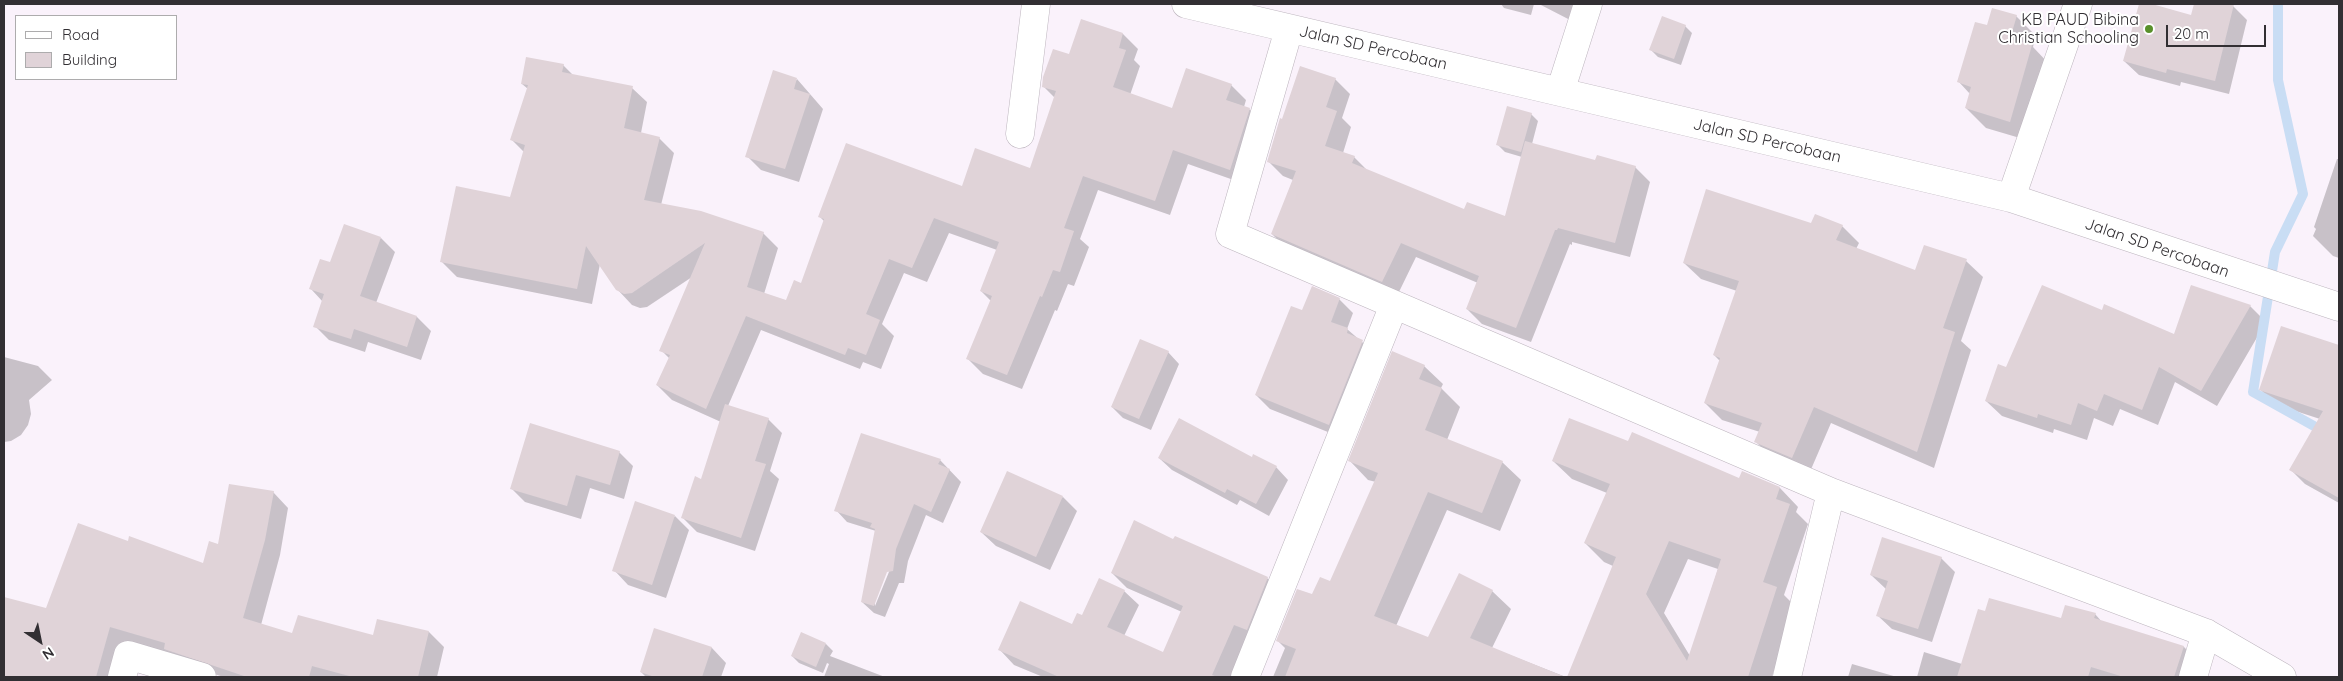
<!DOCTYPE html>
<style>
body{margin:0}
#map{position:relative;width:2343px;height:681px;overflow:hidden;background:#faf2fb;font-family:Quicksand,sans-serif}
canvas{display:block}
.frame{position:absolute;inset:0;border:5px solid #322f33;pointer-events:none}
.legend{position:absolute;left:15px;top:15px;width:162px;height:65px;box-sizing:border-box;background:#fff;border:1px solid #adacad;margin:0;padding:6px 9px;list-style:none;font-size:15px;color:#322f33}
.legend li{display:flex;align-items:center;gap:10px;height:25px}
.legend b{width:25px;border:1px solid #adacad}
.north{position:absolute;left:15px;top:616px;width:50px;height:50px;-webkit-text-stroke:4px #fff;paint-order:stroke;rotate:146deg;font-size:14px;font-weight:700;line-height:20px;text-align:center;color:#322f33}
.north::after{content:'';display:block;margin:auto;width:18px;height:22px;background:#322f33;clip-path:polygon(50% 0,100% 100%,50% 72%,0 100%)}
.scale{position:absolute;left:2166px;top:25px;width:100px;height:22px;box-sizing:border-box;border:2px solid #322f33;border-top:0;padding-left:6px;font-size:15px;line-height:18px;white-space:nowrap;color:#322f33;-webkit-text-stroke:4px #fff;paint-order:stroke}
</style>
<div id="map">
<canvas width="2343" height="681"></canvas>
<div class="frame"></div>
<ul class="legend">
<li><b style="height:6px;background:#fff"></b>Road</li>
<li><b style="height:14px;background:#e0d3d8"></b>Building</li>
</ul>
<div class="north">N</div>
<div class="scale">20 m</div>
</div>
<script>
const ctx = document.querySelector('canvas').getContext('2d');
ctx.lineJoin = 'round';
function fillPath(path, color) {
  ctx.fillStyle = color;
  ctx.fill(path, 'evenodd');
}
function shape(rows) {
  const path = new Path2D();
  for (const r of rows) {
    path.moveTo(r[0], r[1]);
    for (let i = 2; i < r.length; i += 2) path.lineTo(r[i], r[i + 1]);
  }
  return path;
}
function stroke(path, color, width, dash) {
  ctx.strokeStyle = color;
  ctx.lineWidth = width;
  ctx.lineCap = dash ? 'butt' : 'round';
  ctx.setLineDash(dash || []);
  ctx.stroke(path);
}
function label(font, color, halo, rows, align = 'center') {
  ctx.font = font + ' Quicksand,sans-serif';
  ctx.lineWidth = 4;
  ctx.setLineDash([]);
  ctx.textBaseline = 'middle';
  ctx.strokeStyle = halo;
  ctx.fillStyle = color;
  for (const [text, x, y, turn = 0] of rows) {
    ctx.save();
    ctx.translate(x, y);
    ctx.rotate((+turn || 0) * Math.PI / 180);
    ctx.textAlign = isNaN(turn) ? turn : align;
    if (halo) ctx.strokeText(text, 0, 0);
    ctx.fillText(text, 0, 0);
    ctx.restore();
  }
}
fillPath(shape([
 [1501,4,1534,4,1531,15,1504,8],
 [1539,4,1581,4,1572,21],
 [2141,4,2192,16,2195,4,2226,4,2233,6,2247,20,2229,94,2181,82,2180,86,2139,75,2124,61],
 [2016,16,2036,36,2033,47,2051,66,2030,141,1986,128,1966,108,1970,94,1959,82,1988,27],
 [1082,20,1123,34,1138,49,1134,60,1140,66,1130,95,1173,109,1231,85,1246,100,1244,107,1249,109,1264,124,1245,184,1188,164,1170,215,1098,190,1080,239,1089,247,1074,286,1068,284,1057,311,1055,310,1022,389,983,374,968,359,991,301,981,291,997,250,949,233,927,282,904,273,882,324,894,336,881,369,863,362,860,369,761,330,728,406,768,419,782,433,770,471,779,479,755,551,697,532,683,518,702,480,721,422,672,400,657,385,670,359,661,350,692,277,647,307,640,308,632,305,617,289,600,264,592,304,457,277,442,262,511,198,524,152,511,139,528,89,522,84,563,65,573,75,632,88,647,102,641,133,659,138,674,153,661,205,763,233,778,248,764,294,786,302,802,284,825,222,819,216,962,187,1031,169,1055,98,1043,86,1069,56],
 [1685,26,1692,33,1681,65,1658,57,1651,50],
 [797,79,823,109,799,182,761,170,747,156],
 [1335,79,1350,94,1342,118,1351,127,1343,153,1354,157,1368,171,1465,211,1505,218,1522,157,1505,152,1498,145,1531,114,1538,121,1532,144,1596,161,1635,167,1650,182,1630,257,1572,242,1572,245,1570,244,1531,342,1482,324,1467,309,1478,283,1416,257,1397,296,1287,249,1272,234,1293,180,1283,176,1268,161,1283,121],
 [2337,159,2339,159,2339,258,2333,256,2313,236,2316,229,2314,227],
 [1812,225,1842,226,1859,243,1856,249,1916,272,1966,261,1983,277,1961,341,1971,350,1934,468,1831,423,1809,474,1772,458,1756,442,1760,432,1722,420,1705,403,1720,361,1714,355,1737,291,1701,279,1684,263],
 [381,238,395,252,376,303,417,317,431,331,421,360,368,342,365,352,329,340,315,326,323,302,311,289,331,264],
 [2191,286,2250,306,2266,322,2217,406,2175,382,2158,425,2120,409,2113,426,2094,418,2087,440,2054,429,2053,433,2002,416,1986,401,2007,369,2102,312,2175,335],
 [1339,299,1353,313,1347,329,1377,355,1343,438,1270,409,1256,395,1303,312],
 [2282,327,2339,347,2339,503,2305,484,2291,470,2320,419,2274,404,2260,389],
 [1168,352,1179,364,1151,430,1123,418,1112,407],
 [4,357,38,366,52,380,29,400,31,414,28,425,21,435,11,441,4,442],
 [1424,366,1443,384,1441,388,1460,407,1447,440,1502,462,1521,480,1500,531,1447,510,1396,626,1428,639,1492,591,1511,609,1492,648,1566,677,1273,677,1285,648,1278,641,1312,596,1331,583,1376,482,1368,480,1350,461],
 [1629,443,1740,479,1743,472,1780,488,1798,507,1796,512,1808,524,1784,595,1795,606,1772,677,1568,677,1613,566,1604,562,1585,543,1607,493,1572,479,1553,461],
 [1688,559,1718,569,1690,656,1664,613],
 [619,452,633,466,624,499,590,488,581,519,525,502,511,488],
 [1159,458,1252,458,1276,467,1288,480,1269,516,1240,500,1237,505,1172,470],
 [940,460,961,482,943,523,926,515,908,561,904,583,899,583,885,617,874,613,862,602,876,531,847,522,836,510],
 [888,566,891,567,875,606,875,600],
 [273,492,288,508,280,555,261,625,293,635,374,637,429,632,444,647,437,677,224,677,180,664,171,655,115,677,4,676,4,598,47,610,128,543,204,564,219,546],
 [1063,497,1077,511,1050,570,996,546,981,532],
 [675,516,689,530,666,598,628,585,614,570],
 [1174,540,1267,578,1282,593,1233,677,1043,677,1014,665,1000,650,1073,626,1082,616,1124,591,1139,605,1124,636,1164,654,1182,612,1127,588,1112,573],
 [1941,558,1955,572,1932,642,1892,629,1877,615,1886,589,1871,575],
 [2095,614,2103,623,2184,647,2199,662,2194,677,1917,677,1924,652,1962,664,2062,620],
 [655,630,712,648,726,663,721,677,646,677,641,672],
 [826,644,833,651,830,656,885,677,824,677,829,664,827,663,823,673,799,663,792,656],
 [1852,664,1897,677,1848,677]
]), '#0003');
stroke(shape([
 [2278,4,2278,80,2303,194,2275,252,2253,392,2339,440]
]), '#c9ddf4', 10);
fillPath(shape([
 [2139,4,2152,4,2191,15,2194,4,2234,4,2215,81,2167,69,2166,73,2123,61],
 [1992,8,2017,15,2010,39,2032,45,2010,122,1965,108,1971,87,1957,82,1975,22,1987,25],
 [1662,16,1686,25,1674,59,1649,50],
 [1081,19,1123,33,1119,48,1126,50,1113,87,1172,108,1186,68,1232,84,1226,100,1250,108,1230,170,1173,150,1155,201,1083,176,1064,228,1074,231,1060,272,1053,270,1042,297,1040,296,1007,375,966,359,992,296,980,291,999,242,934,218,912,268,889,259,866,314,880,320,866,355,848,348,845,355,746,316,706,409,656,385,670,355,659,351,705,243,632,293,624,294,616,290,586,246,577,289,440,262,456,186,510,197,525,145,510,140,528,85,521,84,526,57,564,64,562,72,633,86,624,128,660,137,644,200,701,211,764,232,747,287,786,300,794,280,801,283,824,219,818,217,846,143,962,186,975,148,1030,168,1056,91,1042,87,1043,77,1053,49,1069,54],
 [1300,66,1336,78,1326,107,1337,111,1325,146,1355,156,1352,163,1464,209,1467,202,1505,216,1525,141,1595,160,1597,155,1636,166,1615,243,1558,228,1557,230,1555,230,1516,328,1466,309,1479,276,1401,243,1382,282,1271,234,1296,171,1267,162,1280,118,1282,119],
 [773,70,797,78,794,89,810,94,785,169,745,157],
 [1507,106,1532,113,1521,152,1496,145],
 [1706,189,1811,223,1815,214,1843,225,1836,240,1915,270,1924,245,1967,259,1943,328,1955,332,1917,452,1814,407,1792,458,1754,442,1762,423,1704,403,1720,358,1713,355,1739,281,1683,263],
 [344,224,381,237,360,296,417,316,407,347,354,329,351,339,313,327,324,294,309,289,320,259,330,262],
 [2042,285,2102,310,2104,304,2174,334,2191,285,2251,305,2201,391,2159,367,2142,410,2104,394,2097,411,2078,403,2071,425,2038,414,2037,418,1985,401,1998,364,2006,367],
 [1312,286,1340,298,1331,322,1348,328,1347,333,1363,340,1329,425,1255,395,1291,306,1302,310],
 [2281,326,2339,345,2339,498,2289,470,2323,411,2259,390],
 [1140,339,1169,351,1139,419,1111,407],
 [1392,351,1425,365,1419,379,1442,388,1425,430,1503,461,1482,513,1428,492,1374,616,1428,637,1459,573,1493,590,1470,638,1565,677,1285,677,1296,649,1276,641,1297,589,1312,594,1320,577,1330,581,1378,473,1348,461],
 [725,404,769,418,755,461,766,464,741,538,681,518,695,476,701,479],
 [1179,418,1252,457,1253,454,1277,466,1256,504,1227,489,1225,493,1158,458],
 [1569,418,1628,441,1632,432,1739,478,1742,471,1780,487,1776,499,1790,504,1763,582,1777,587,1748,677,1567,677,1616,557,1584,543,1610,484,1552,461],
 [1669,541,1721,559,1687,661,1646,594],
 [530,423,620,451,610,485,576,475,567,506,510,489],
 [861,433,941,459,938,464,950,469,931,512,914,504,896,549,893,571,887,572,874,606,861,602,875,529,870,527,872,523,834,511],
 [1007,471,1063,496,1036,557,980,532],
 [229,484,274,491,265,540,243,618,292,633,298,615,373,635,377,619,429,631,418,677,353,677,312,666,309,677,247,677,164,649,165,643,110,627,96,677,4,677,4,597,46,608,78,523,128,541,129,536,203,563,209,541,218,544],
 [635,501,675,515,652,585,612,571],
 [1134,520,1173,539,1175,536,1268,577,1247,630,1234,625,1212,675,1217,677,1059,677,998,650,1020,601,1072,624,1077,613,1082,615,1099,578,1125,590,1107,627,1163,652,1183,606,1111,573],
 [1882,537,1942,557,1918,629,1876,616,1888,581,1870,575],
 [1989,598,2061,618,2065,605,2096,613,2094,618,2184,646,2174,677,2124,677,2091,667,2088,677,1957,677,1978,609,1985,611],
 [654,628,712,647,702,677,655,677,640,672],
 [801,632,826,643,816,667,791,656]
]), '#e0d3d8');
const minor = shape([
 [1186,4,2011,198,2339,307],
 [1289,29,1230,234,1831,492,2206,633,2282,677],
 [1560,92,1588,4],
 [1020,134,1036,4],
 [2011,198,2078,4],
 [122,677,128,655,202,677],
 [1245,677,1394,305],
 [1787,677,1831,492],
 [2193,677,2206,633]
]);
stroke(minor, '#bdb5be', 29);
stroke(minor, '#fff', 28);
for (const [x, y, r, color] of [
 [2149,29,5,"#59902b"]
]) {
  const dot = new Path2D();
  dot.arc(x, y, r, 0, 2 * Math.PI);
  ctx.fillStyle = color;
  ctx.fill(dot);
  stroke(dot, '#fff', 2);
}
label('16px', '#322f33', '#fff', [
 ["KB PAUD Bibina",2139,20],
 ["Christian Schooling",2139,38]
], 'right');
label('16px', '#322f33', '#fff', [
 ["Jalan SD Percobaan",1373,48,13],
 ["Jalan SD Percobaan",1767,141,13],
 ["Jalan SD Percobaan",2157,248,19]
]);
</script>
